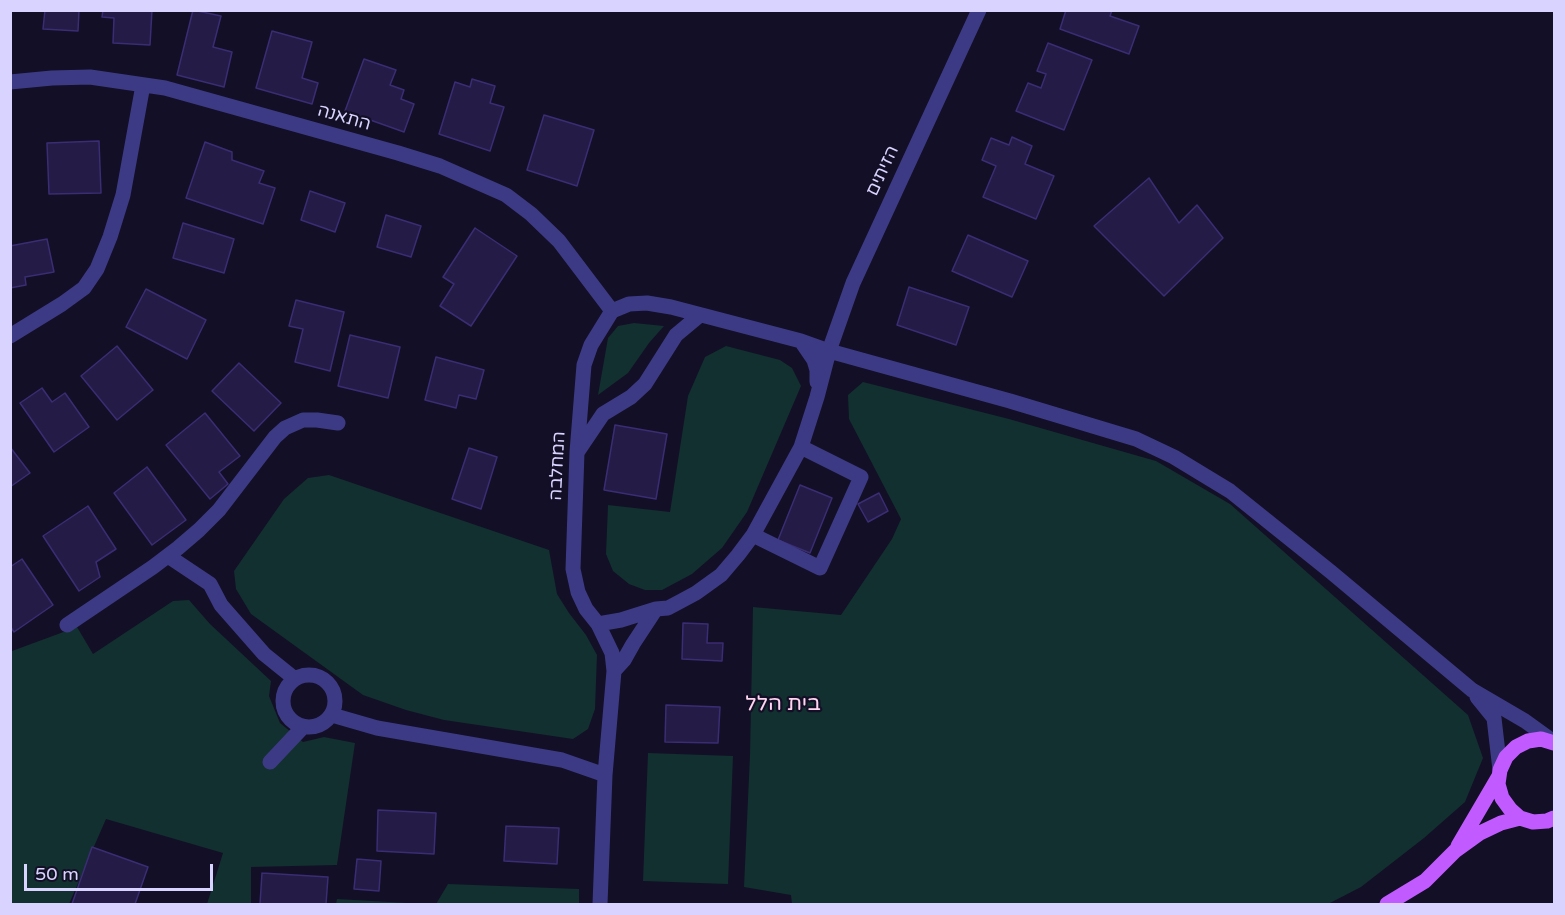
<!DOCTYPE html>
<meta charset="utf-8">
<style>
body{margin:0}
#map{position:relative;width:1565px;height:915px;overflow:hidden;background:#130f26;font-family:"Varela Round",sans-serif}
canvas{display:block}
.frame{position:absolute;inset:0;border:12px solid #d9d4ff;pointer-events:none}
.scale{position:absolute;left:24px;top:864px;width:189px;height:27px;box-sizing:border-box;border:3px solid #d9d4ff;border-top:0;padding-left:8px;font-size:18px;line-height:21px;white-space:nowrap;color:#d9d4ff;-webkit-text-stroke:4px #130f26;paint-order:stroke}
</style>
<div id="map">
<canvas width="1565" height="915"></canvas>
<div class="frame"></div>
<div class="scale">50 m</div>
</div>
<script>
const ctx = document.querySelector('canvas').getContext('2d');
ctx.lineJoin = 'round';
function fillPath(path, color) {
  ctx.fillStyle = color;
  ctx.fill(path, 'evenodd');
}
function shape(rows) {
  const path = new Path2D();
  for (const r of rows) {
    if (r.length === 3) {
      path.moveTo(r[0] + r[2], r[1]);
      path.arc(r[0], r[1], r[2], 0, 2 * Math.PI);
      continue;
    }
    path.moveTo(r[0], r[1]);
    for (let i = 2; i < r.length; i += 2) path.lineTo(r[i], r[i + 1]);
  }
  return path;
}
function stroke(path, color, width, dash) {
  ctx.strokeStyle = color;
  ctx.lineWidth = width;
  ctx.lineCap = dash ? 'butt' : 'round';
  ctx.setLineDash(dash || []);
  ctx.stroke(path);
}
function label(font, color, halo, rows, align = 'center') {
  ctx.font = font + ' "Varela Round",Heebo,sans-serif';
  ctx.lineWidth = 4.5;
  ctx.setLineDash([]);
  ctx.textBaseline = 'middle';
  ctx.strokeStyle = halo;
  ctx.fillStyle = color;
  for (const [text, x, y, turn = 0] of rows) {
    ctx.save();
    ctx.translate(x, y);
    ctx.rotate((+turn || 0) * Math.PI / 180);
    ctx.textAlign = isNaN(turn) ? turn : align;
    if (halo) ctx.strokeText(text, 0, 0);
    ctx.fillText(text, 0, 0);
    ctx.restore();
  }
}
fillPath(shape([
 [634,323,664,326,649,343,628,373,598,395,608,338,618,326],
 [726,346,780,360,792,368,801,386,747,512,722,548,692,574,662,590,645,590,629,584,613,571,606,554,608,505,670,512,688,396,705,357],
 [863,382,1009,419,1156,461,1230,504,1468,715,1483,758,1465,802,1424,838,1361,887,1328,904,792,904,791,895,744,887,750,755,753,607,841,615,892,539,901,519,849,419,848,395],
 [329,475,549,550,557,594,569,613,586,635,597,655,595,709,588,729,573,739,444,720,406,710,363,695,251,614,236,589,234,571,284,499,308,478],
 [189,600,210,624,271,681,269,696,280,723,303,742,324,737,355,743,337,865,251,867,251,904,207,904,223,853,106,819,69,904,11,904,10,661,12,651,77,627,93,654,173,601],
 [648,753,733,756,728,884,643,881],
 [448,884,579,889,579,904,436,904],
 [337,899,425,904,426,904,336,904]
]), '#12302f');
const building = shape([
 [45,10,79,10,78,31,43,29,45,10],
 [103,10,152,10,150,45,113,43,114,18,102,17,103,10],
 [193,10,221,16,213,47,232,52,224,87,177,75,193,10],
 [1066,10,1112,10,1110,16,1139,26,1129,54,1060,29,1066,10],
 [272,31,312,42,302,78,318,83,312,104,256,88,272,31],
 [1048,43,1092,60,1064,130,1016,111,1028,83,1041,88,1046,74,1037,71,1048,43],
 [364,59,396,70,390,85,404,90,401,99,414,104,404,132,345,111,364,59],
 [472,79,495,86,490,103,504,107,490,151,439,134,455,82,470,87,472,79],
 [544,115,594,130,577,186,527,170,544,115],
 [1012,137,1032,146,1025,164,1054,176,1036,219,983,197,996,166,982,160,991,138,1009,145,1012,137],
 [99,141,101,193,49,194,47,143,99,141],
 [205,142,232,152,232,160,264,171,259,183,275,188,263,224,186,198,205,142],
 [1149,178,1179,223,1197,205,1223,238,1164,296,1094,226,1149,178],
 [310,191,345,203,335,232,301,220,310,191],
 [386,215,421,226,411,257,377,247,386,215],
 [183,223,234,239,224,273,173,258,183,223],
 [475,228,517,256,471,326,440,306,454,284,443,277,475,228],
 [968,235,1028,261,1012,297,952,271,968,235],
 [47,239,54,272,25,277,26,285,10,288,10,246,47,239],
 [909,287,969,307,956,345,897,325,909,287],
 [146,289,206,320,187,359,126,327,146,289],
 [296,300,344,312,330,371,295,362,303,329,289,326,296,300],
 [350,335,400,347,388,398,338,386,350,335],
 [117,346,153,390,117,420,81,376,117,346],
 [436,357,484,370,476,399,459,395,456,408,425,400,436,357],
 [239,363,281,403,254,431,212,391,239,363],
 [42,388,52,402,65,393,89,427,54,452,20,403,42,388],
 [205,413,240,456,219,472,228,484,210,499,166,445,205,413],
 [615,425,667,434,656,499,604,490,615,425],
 [10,447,30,473,10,487,10,447],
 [469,448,497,457,481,509,452,499,469,448],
 [147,467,186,520,152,545,114,493,147,467],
 [800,485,832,498,810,553,778,540,800,485],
 [879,493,888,511,868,522,858,504,879,493],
 [88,506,116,549,96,562,100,577,79,591,43,536,88,506],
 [22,559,53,605,14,632,10,626,10,567,22,559],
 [683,623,708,624,707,643,723,643,722,661,682,659,683,623],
 [666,705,720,707,718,743,665,742,666,705],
 [378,810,436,813,434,854,377,851,378,810],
 [506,826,559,828,557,864,504,861,506,826],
 [92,847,148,867,135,904,72,904,92,847],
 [357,859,381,861,379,891,354,889,357,859],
 [262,873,328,877,326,904,260,904,262,873]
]);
fillPath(building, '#241b47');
stroke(building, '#3b2d73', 1.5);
stroke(shape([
 [10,82,52,78,90,77,165,88,398,153,440,166,506,195,531,214,559,241,612,311],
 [612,311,591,345,584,365,577,452,573,569,578,592,586,609,598,624,621,620,656,609,668,608,683,600,696,593,721,575,738,555,753,535,801,447,817,397,829,351,853,283,979,10],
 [612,311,629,304,647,303,671,307,801,341,829,351,1010,401,1136,439,1174,457,1230,491,1331,572,1472,690,1525,721,1554,742],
 [10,336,62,304,84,288,97,269,110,237,123,195,143,85],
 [801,341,814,360,817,370,817,382],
 [578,451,603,414,631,397,645,384,676,335,700,315],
 [753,535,820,568,861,477,801,447],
 [168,556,210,584,221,605,264,654,295,679],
 [598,624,612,653,614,671,605,775,600,904],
 [67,625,153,567,178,548,199,530,219,510,275,437,285,428,303,420,317,420,338,423],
 [614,671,624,660,633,644,656,609],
 [309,701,26],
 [1477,697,1494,718,1500,770],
 [332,715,377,728,562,760,605,775],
 [270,762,303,727]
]), '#3d3a85', 15);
stroke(shape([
 [1554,743,1541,739,1528,741,1516,747,1506,757,1500,770,1498,784,1502,798,1510,809,1520,818,1533,822,1547,821,1554,818],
 [1458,846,1499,776],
 [1387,904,1425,881,1455,851,1480,833,1501,823,1520,818]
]), '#c25bff', 15);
label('18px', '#d9d4ff', '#130f26', [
 ["התאנה",344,118,16],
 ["הזיתים",883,171,-65],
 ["המחלבה",558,466,-87]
]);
label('21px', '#ffd6f0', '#130f26', [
 ["בית הלל",783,704]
]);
</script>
